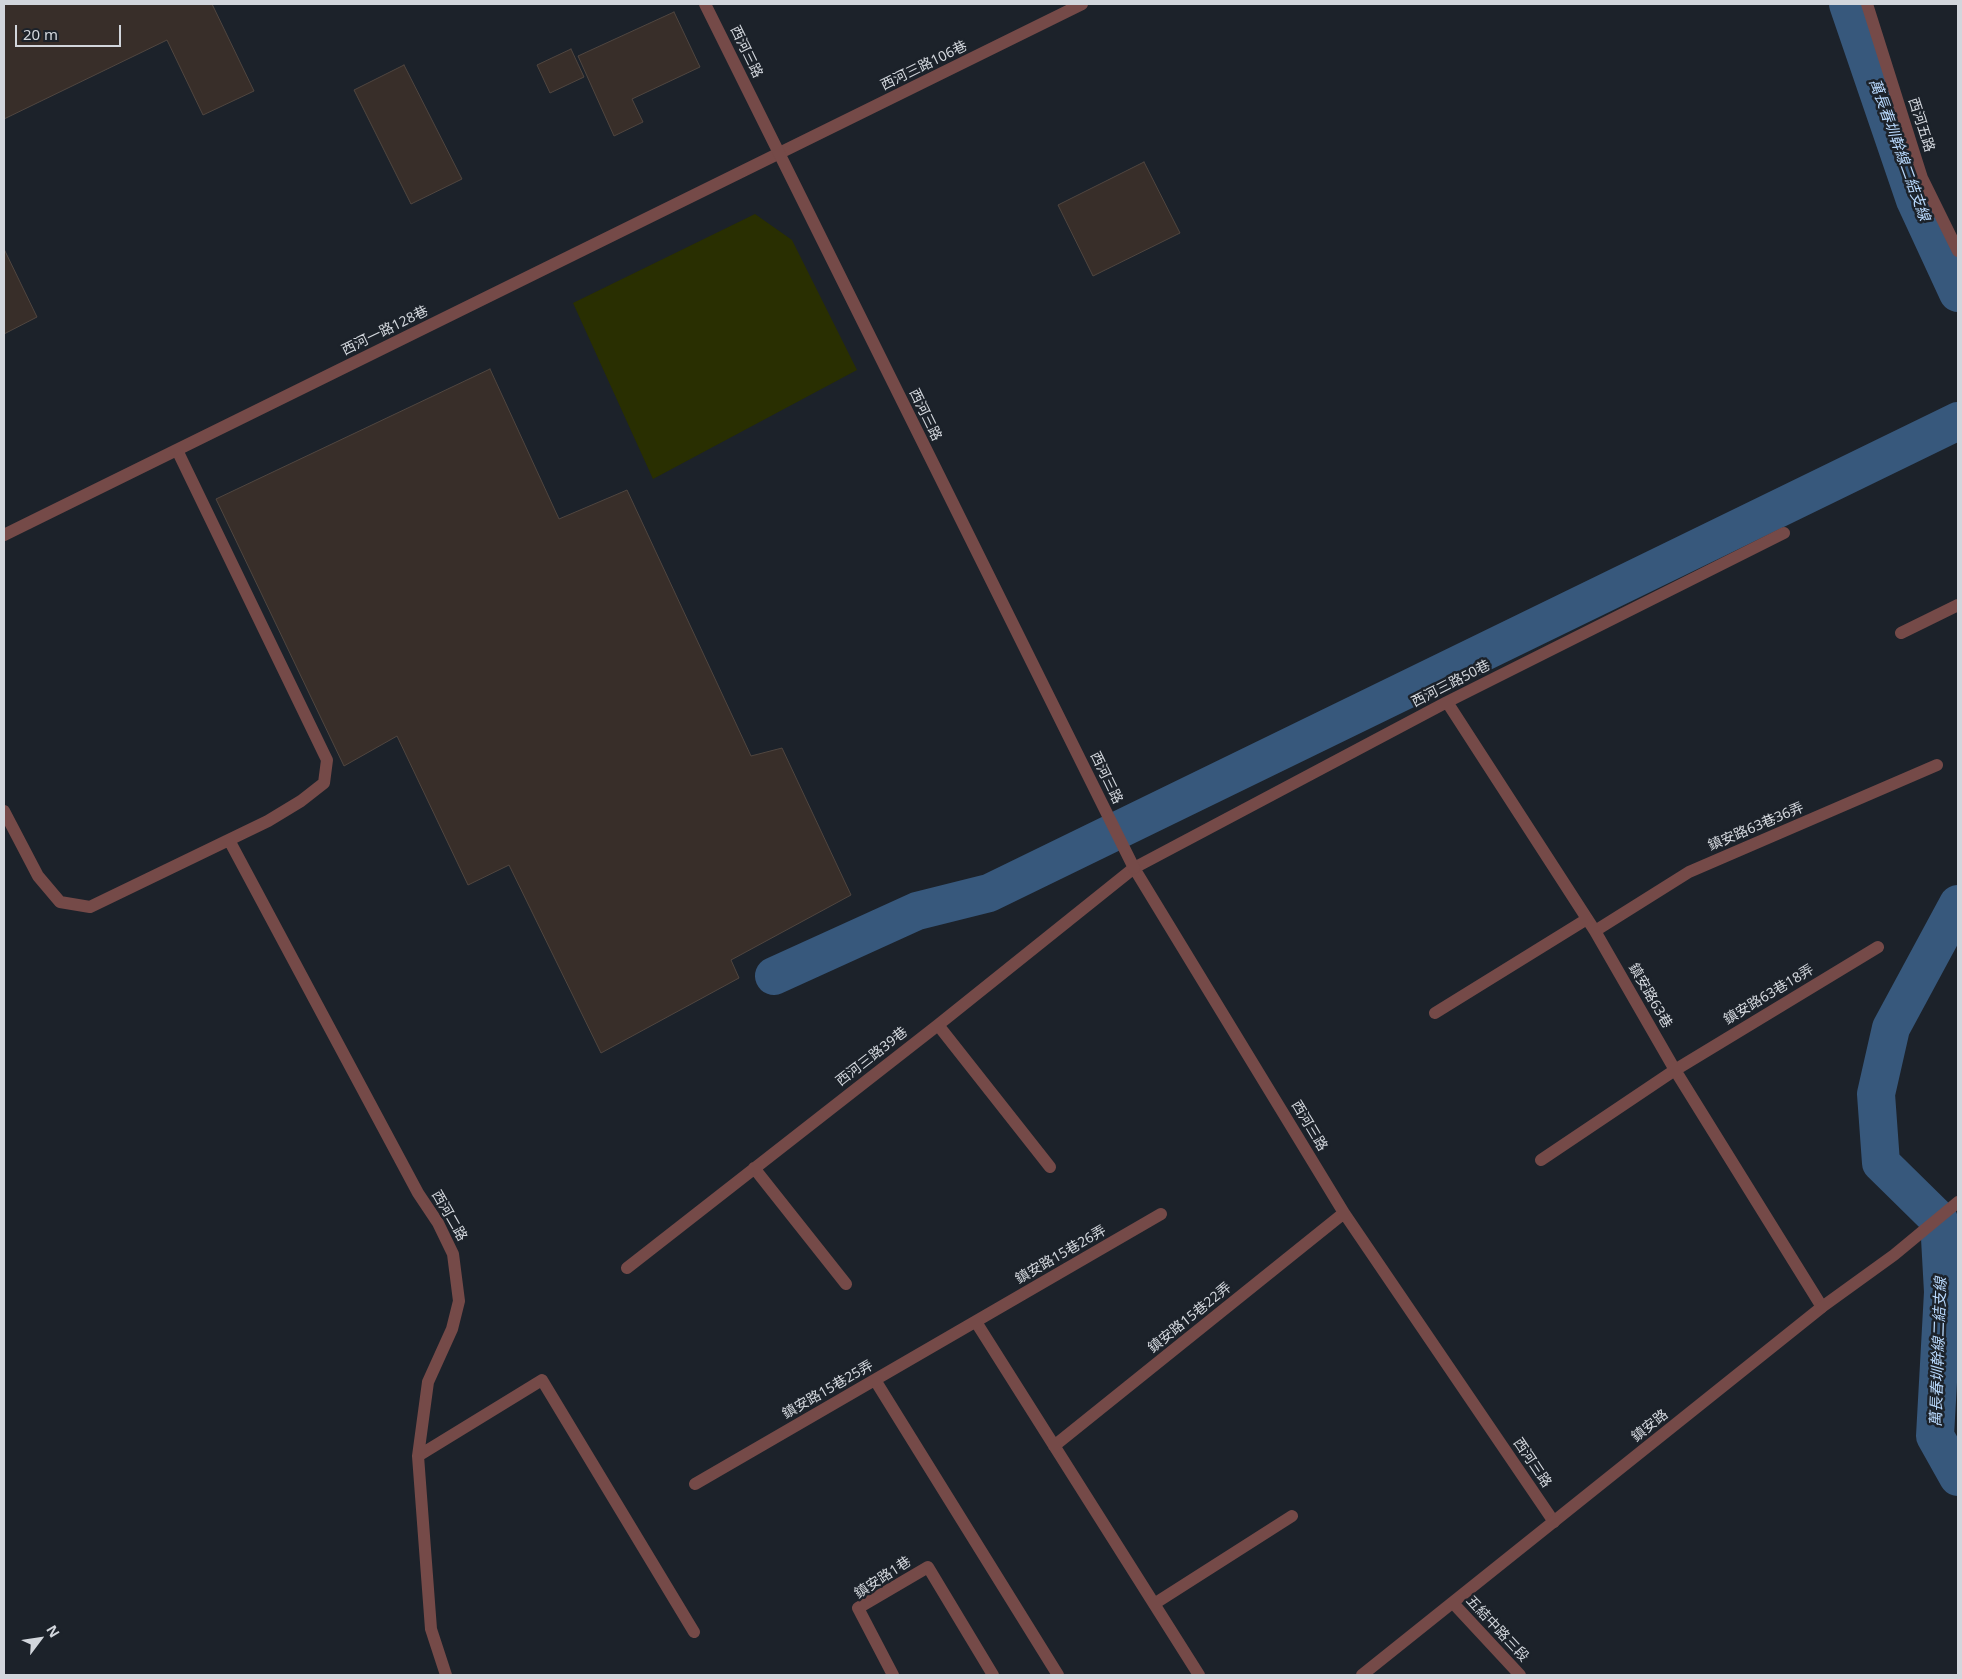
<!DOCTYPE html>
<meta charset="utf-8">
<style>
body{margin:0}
#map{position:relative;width:1962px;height:1679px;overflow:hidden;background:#1c222a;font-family:"Noto Sans",sans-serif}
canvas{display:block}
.frame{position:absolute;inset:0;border:5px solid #d2d6dc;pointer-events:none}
.north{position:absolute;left:15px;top:1614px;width:50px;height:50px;-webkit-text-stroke:4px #1c222a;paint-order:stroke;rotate:59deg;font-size:14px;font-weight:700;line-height:20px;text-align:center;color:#d2d6dc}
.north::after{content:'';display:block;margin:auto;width:18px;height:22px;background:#d2d6dc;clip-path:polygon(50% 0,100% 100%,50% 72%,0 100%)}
.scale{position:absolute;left:15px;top:25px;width:106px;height:22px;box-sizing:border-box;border:2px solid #d2d6dc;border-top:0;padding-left:6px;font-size:15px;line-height:18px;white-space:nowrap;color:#d2d6dc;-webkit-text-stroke:4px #1c222a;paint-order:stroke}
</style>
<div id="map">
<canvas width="1962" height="1679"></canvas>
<div class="frame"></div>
<div class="north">N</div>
<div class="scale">20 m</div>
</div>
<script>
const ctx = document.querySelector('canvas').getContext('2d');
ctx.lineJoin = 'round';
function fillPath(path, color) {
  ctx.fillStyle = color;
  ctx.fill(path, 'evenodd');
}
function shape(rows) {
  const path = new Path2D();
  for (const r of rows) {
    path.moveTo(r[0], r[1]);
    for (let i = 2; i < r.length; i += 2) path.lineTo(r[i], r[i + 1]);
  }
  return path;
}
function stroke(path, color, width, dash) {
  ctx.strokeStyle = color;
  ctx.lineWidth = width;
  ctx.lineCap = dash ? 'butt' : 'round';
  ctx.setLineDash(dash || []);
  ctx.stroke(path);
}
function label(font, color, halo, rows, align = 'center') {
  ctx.font = font + ' "Noto Sans","Noto Sans TC",sans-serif';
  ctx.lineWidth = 5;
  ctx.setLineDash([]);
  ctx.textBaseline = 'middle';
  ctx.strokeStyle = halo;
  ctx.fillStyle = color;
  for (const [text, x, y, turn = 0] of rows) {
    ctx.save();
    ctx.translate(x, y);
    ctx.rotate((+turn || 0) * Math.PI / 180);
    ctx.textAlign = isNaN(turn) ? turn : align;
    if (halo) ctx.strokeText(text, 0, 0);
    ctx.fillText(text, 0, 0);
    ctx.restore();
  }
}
fillPath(shape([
 [755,214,792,240,857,370,653,479,573,303]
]), '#292f01');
stroke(shape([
 [1848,4,1915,200,1958,293],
 [1958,904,1891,1028,1876,1094,1881,1163,1939,1220,1943,1292,1935,1436,1958,1477],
 [774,976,917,911,989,893,1958,421]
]), '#37587c', 38);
const building = shape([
 [4,4,212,4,254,91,203,115,167,40,4,119,4,4],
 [674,12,700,67,632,99,643,122,614,136,578,56,674,12],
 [571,49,584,77,550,93,537,65,571,49],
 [404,65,462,179,411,204,354,90,404,65],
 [1144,162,1180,233,1093,276,1058,205,1144,162],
 [4,249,37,317,4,334,4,249],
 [490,369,559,519,627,490,751,756,782,748,851,895,731,960,739,978,601,1053,509,865,468,885,397,736,344,766,216,499,490,369]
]);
fillPath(building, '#382e29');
stroke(building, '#504640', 1);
stroke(shape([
 [1867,4,1922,178,1958,251],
 [4,535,1082,4],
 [1901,633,1958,605],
 [1447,702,1595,931,1675,1070,1822,1307],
 [4,811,38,876,60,902,90,907,268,821,301,801,324,783,327,760,177,450],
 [229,840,418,1193,438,1223,453,1254,459,1301,452,1329,428,1382,418,1456,431,1629,446,1675],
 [1134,868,1344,1213,1554,1522],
 [1595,931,1689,872,1937,765],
 [1435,1013,1587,919],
 [938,1025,1050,1167],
 [1541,1160,1675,1070,1878,947],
 [754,1168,846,1284],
 [627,1268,938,1025,1134,868,1447,702,1784,533],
 [976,1322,1199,1675],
 [875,1380,1058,1675],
 [1054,1446,1344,1213],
 [418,1456,542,1380,694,1632],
 [695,1484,1161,1214],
 [1154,1604,1292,1516],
 [893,1675,858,1608,928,1567,993,1675]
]), '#754a48', 12);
stroke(shape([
 [705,4,1134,868],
 [1453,1603,1520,1675],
 [1362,1675,1822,1307,1894,1255,1958,1202]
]), '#754a48', 12);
label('14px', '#d2d6dc', '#1c222a', [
 ["西河三路",746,52,64],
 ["西河三路106巷",924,66,-26],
 ["西河五路",1921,125,72],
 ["西河一路128巷",385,331,-26],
 ["西河三路",925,415,64],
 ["西河三路50巷",1451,684,-27],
 ["西河三路",1106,778,64],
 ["鎮安路63巷36弄",1756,827,-23],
 ["鎮安路63巷18弄",1769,995,-31],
 ["鎮安路63巷",1650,996,60],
 ["西河三路39巷",872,1057,-38],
 ["西河三路",1309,1126,59],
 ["西河二路",449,1216,60],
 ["鎮安路15巷26弄",1061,1255,-30],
 ["鎮安路15巷22弄",1190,1318,-39],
 ["鎮安路15巷25弄",828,1390,-30],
 ["鎮安路",1650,1426,-39],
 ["西河三路",1532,1463,56],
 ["鎮安路1巷",883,1578,-33],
 ["五結中路三段",1497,1629,47]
]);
label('italic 15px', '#b7d7fb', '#1c222a', [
 ["萬長春圳幹線二結支線",1899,150,70],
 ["萬長春圳幹線二結支線",1939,1352,-88]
]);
</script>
